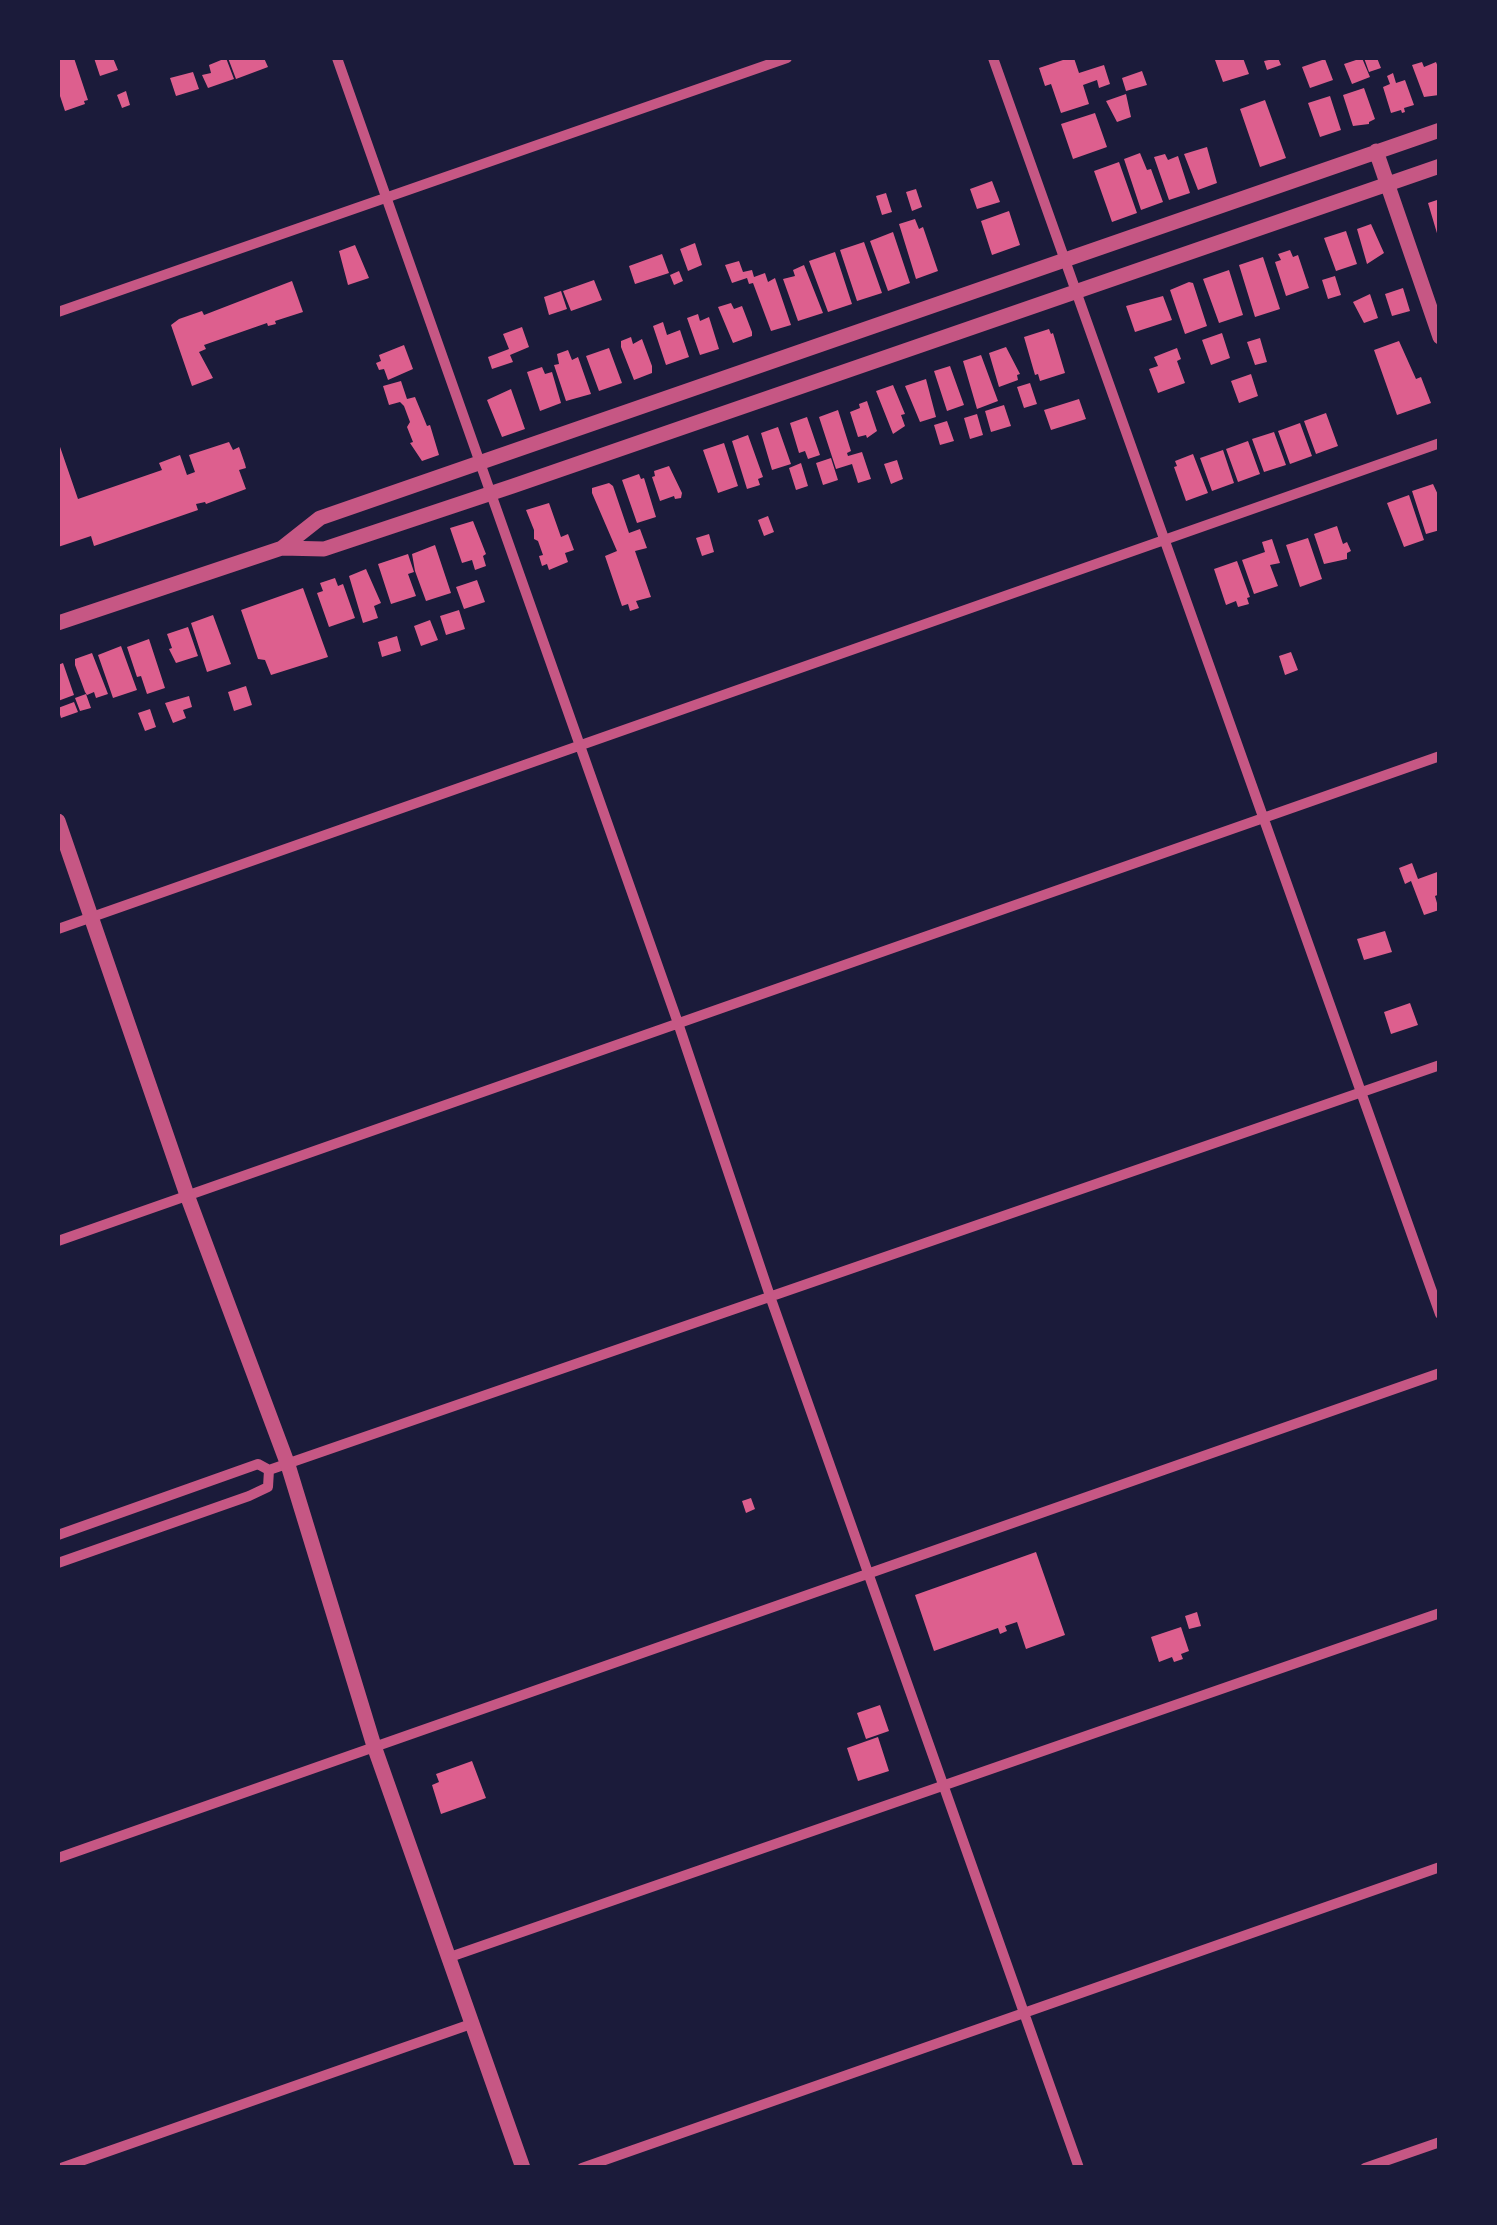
<!DOCTYPE html>
<style>
body{margin:0}
#map{position:relative;width:1497px;height:2225px;overflow:hidden;background:#1b1b3a;font-family:Ubuntu,sans-serif}
canvas{display:block}
.frame{position:absolute;inset:0;border:60px solid #1b1b3a;pointer-events:none}
</style>
<div id="map">
<canvas width="1497" height="2225"></canvas>
<div class="frame"></div>
</div>
<script>
const ctx = document.querySelector('canvas').getContext('2d');
ctx.lineJoin = 'round';
function fillPath(path, color) {
  ctx.fillStyle = color;
  ctx.fill(path, 'evenodd');
}
function shape(rows) {
  const path = new Path2D();
  for (const r of rows) {
    path.moveTo(r[0], r[1]);
    for (let i = 2; i < r.length; i += 2) path.lineTo(r[i], r[i + 1]);
  }
  return path;
}
function stroke(path, color, width, dash) {
  ctx.strokeStyle = color;
  ctx.lineWidth = width;
  ctx.lineCap = dash ? 'butt' : 'round';
  ctx.setLineDash(dash || []);
  ctx.stroke(path);
}
fillPath(shape([
 [58,58,74,58,88,100,84,101,85,104,65,111,58,90],
 [94,58,113,58,118,70,100,76],
 [226,58,234,79,208,88,202,75,211,73,209,65],
 [228,58,264,58,268,67,236,79],
 [1069,58,1074,58,1079,73,1104,65,1110,84,1099,88,1097,80,1083,85,1089,104,1061,113,1051,84,1045,86,1039,68],
 [1224,58,1243,58,1249,74,1223,82,1215,60],
 [1278,58,1281,65,1267,70,1264,61],
 [1362,58,1370,77,1352,84,1344,64],
 [1364,58,1377,58,1381,68,1369,72],
 [1325,59,1333,80,1310,88,1302,67],
 [1422,62,1424,67,1436,62,1440,72,1439,95,1424,97,1412,65],
 [1142,71,1147,85,1126,91,1122,78],
 [193,72,199,89,176,96,170,78],
 [1393,73,1396,83,1405,80,1414,105,1404,108,1405,112,1402,113,1401,110,1391,113,1383,87,1390,84,1387,76],
 [1364,88,1375,119,1369,122,1369,124,1353,126,1343,95],
 [126,91,130,105,122,108,117,95],
 [1126,94,1131,117,1117,122,1106,101],
 [1330,96,1341,130,1320,137,1308,103],
 [1265,100,1286,158,1260,167,1240,109],
 [1095,113,1107,147,1073,159,1061,124],
 [1207,147,1217,183,1198,190,1184,154],
 [1140,153,1147,170,1151,169,1163,202,1141,210,1124,159],
 [1165,154,1168,160,1178,156,1190,193,1169,200,1154,157],
 [1119,162,1137,213,1112,222,1094,171],
 [992,181,1000,202,977,209,970,189],
 [916,189,922,207,912,211,906,192],
 [886,193,892,212,882,215,876,196],
 [1440,199,1440,240,1439,240,1428,203],
 [1009,211,1020,245,992,255,981,221],
 [915,219,919,229,923,227,938,271,916,279,899,224],
 [1371,224,1384,253,1367,264,1357,229],
 [1346,231,1357,264,1336,271,1324,238],
 [893,232,910,283,888,291,870,241],
 [864,242,882,293,857,301,840,250],
 [695,243,702,265,688,271,680,249],
 [355,245,369,278,348,285,339,251],
 [1290,250,1293,257,1298,255,1309,288,1286,296,1275,262,1281,260,1278,254],
 [835,252,852,304,828,312,809,261],
 [662,254,669,273,635,284,629,266],
 [1263,257,1280,309,1255,317,1239,265],
 [739,261,743,272,752,270,754,277,765,273,768,282,775,278,791,325,771,331,753,283,749,284,747,278,732,283,725,265],
 [804,265,823,313,798,321,783,279,795,276,793,270],
 [1229,270,1243,315,1219,323,1203,279],
 [679,271,683,281,674,285,670,275],
 [1335,276,1341,295,1328,299,1322,280],
 [594,280,602,300,571,311,563,291],
 [292,281,303,312,275,321,276,324,268,326,267,323,204,345,206,349,199,352,213,378,192,386,171,325,179,319,202,311,204,315],
 [1189,282,1193,283,1207,326,1185,334,1170,290],
 [1403,288,1410,311,1392,316,1385,294],
 [561,291,567,309,549,315,544,297],
 [1370,294,1378,318,1364,323,1353,302],
 [1163,296,1172,320,1135,332,1126,306],
 [731,303,734,309,742,306,752,332,752,336,733,343,718,307],
 [698,314,700,321,709,317,719,349,700,355,687,318],
 [663,322,667,335,680,330,689,357,666,365,653,326],
 [522,327,529,347,510,355,513,362,492,369,488,357,509,349,503,334],
 [1049,329,1051,334,1053,333,1065,373,1040,381,1038,374,1035,375,1024,337],
 [1222,333,1230,358,1211,365,1202,340],
 [631,337,633,344,642,339,652,366,652,373,634,380,621,347,621,341],
 [1260,338,1267,362,1255,365,1247,342],
 [1399,341,1416,379,1421,377,1431,403,1397,415,1374,350],
 [404,345,413,369,388,380,384,369,379,370,376,363,381,361,379,355],
 [1006,347,1020,374,1017,375,1018,380,999,387,989,353],
 [609,348,622,383,599,391,586,356],
 [1177,348,1181,359,1177,361,1185,383,1158,393,1149,369,1158,366,1154,357],
 [568,350,572,360,578,357,591,394,566,401,554,365,559,364,557,354],
 [981,355,998,401,977,409,963,361],
 [950,366,964,405,947,411,934,371],
 [542,367,545,374,552,372,561,403,540,411,527,372],
 [1251,374,1258,396,1239,403,1231,381],
 [926,379,936,417,920,422,905,386],
 [401,381,407,399,415,397,427,426,430,425,439,455,422,461,410,443,413,442,407,427,410,422,404,406,400,402,389,405,383,386],
 [1030,383,1037,404,1024,408,1017,387],
 [893,385,905,414,901,415,905,426,893,434,876,391],
 [511,389,525,429,502,437,487,400],
 [1079,399,1086,419,1051,430,1044,410],
 [867,401,877,431,867,438,866,435,858,437,850,412,860,408,859,404],
 [1004,405,1011,426,991,432,985,411],
 [838,410,851,451,847,453,848,456,862,452,871,479,858,483,852,464,836,469,819,417],
 [1326,413,1338,446,1316,454,1304,421],
 [977,414,983,435,970,439,964,418],
 [807,417,820,455,808,459,805,451,799,453,790,423],
 [947,421,954,441,940,445,934,425],
 [1300,423,1312,456,1290,464,1278,431],
 [778,427,791,464,772,470,761,433],
 [1274,432,1286,465,1264,472,1252,439],
 [748,435,763,477,758,479,760,485,747,489,732,441],
 [58,441,78,499,162,470,159,463,180,455,187,475,195,472,189,455,229,442,233,450,239,447,245,464,246,468,239,470,246,489,206,504,205,502,196,504,198,510,94,546,91,536,58,547],
 [1248,441,1260,474,1238,482,1226,449],
 [724,443,738,486,718,493,703,450],
 [1223,450,1234,483,1212,491,1200,458],
 [1193,454,1208,493,1186,501,1174,467,1177,466,1175,461],
 [831,458,838,480,823,485,816,463],
 [897,460,903,479,891,484,884,464],
 [801,463,808,486,796,490,789,468],
 [669,466,682,493,681,498,675,499,674,496,660,501,652,477,655,476,654,471],
 [639,474,641,479,644,478,656,517,637,523,622,480],
 [609,483,613,486,629,533,640,529,647,548,635,551,651,597,636,601,639,608,630,611,628,604,622,606,605,556,617,551,592,493,592,488],
 [1433,484,1440,499,1440,530,1426,534,1412,491],
 [1409,495,1424,540,1404,547,1387,503],
 [549,503,561,537,568,534,574,550,565,553,568,562,549,570,547,564,542,566,539,556,543,555,538,541,534,539,534,530,526,510],
 [768,516,774,532,764,536,758,520],
 [473,521,486,554,483,556,486,566,475,570,472,560,462,563,450,528],
 [1337,526,1343,544,1347,542,1351,551,1347,553,1347,559,1324,564,1314,534],
 [709,534,714,552,702,556,696,538],
 [1308,538,1322,579,1300,587,1286,545],
 [1272,539,1280,563,1270,565,1278,586,1254,594,1242,560,1265,552,1262,542],
 [435,545,451,593,426,601,415,571,412,554],
 [408,554,414,572,408,574,416,596,391,604,378,564],
 [1237,561,1250,597,1247,598,1249,604,1238,607,1236,601,1226,605,1214,569],
 [366,569,381,603,374,606,378,618,363,623,349,576],
 [335,578,338,586,343,584,355,618,329,627,317,593,323,591,320,583],
 [477,580,485,602,464,609,456,587],
 [303,588,328,657,271,675,265,660,258,659,241,610],
 [459,610,465,629,446,635,440,616],
 [213,615,231,664,207,672,191,623],
 [430,620,438,640,421,646,414,626],
 [188,627,198,656,176,663,169,649,172,648,167,634],
 [397,636,401,651,382,657,378,642],
 [149,639,165,688,147,694,141,676,137,677,127,647],
 [121,646,137,690,113,698,98,655],
 [1291,652,1298,670,1285,675,1279,656],
 [92,653,108,694,96,698,94,692,87,695,85,692,75,665,75,659],
 [63,663,74,695,58,701,58,665],
 [246,686,252,705,234,711,228,692],
 [86,694,91,708,80,711,75,698],
 [189,696,192,707,183,710,186,718,173,723,165,703],
 [74,702,78,712,61,718,58,708],
 [150,709,156,727,145,731,138,713],
 [1412,863,1418,879,1440,871,1440,894,1435,896,1439,910,1424,915,1411,881,1405,884,1399,868],
 [1385,931,1392,952,1364,960,1357,939],
 [1410,1003,1418,1025,1391,1034,1384,1012],
 [751,1498,755,1509,746,1513,742,1501],
 [1036,1552,1065,1635,1026,1649,1017,1622,1005,1626,1007,1631,1000,1634,998,1628,934,1651,915,1595],
 [1197,1612,1201,1626,1189,1629,1185,1616],
 [1181,1627,1189,1651,1181,1654,1183,1659,1174,1662,1172,1657,1159,1662,1151,1637],
 [880,1705,889,1731,866,1739,857,1713],
 [878,1737,889,1771,858,1781,847,1748],
 [472,1761,486,1798,441,1814,432,1785,439,1782,436,1774]
]), '#dd5f8e');
stroke(shape([
 [337,58,678,1023,771,1299,1079,2168],
 [993,58,1440,1314],
 [58,312,787,58],
 [58,929,1440,443],
 [58,1241,1440,756],
 [269,1470,1440,1065],
 [58,1535,258,1464,269,1470,268,1487,249,1496,58,1563],
 [58,1858,1440,1373],
 [450,1957,1440,1613],
 [61,2168,471,2024],
 [582,2168,1440,1867],
 [1365,2168,1440,2142]
]), '#c65784', 10);
stroke(shape([
 [1376,151,1440,337],
 [282,548,324,549,513,486,1440,166],
 [58,623,282,548,320,518,1440,130],
 [58,821,187,1195,288,1465,374,1746,523,2168]
]), '#c65784', 15);
</script>
